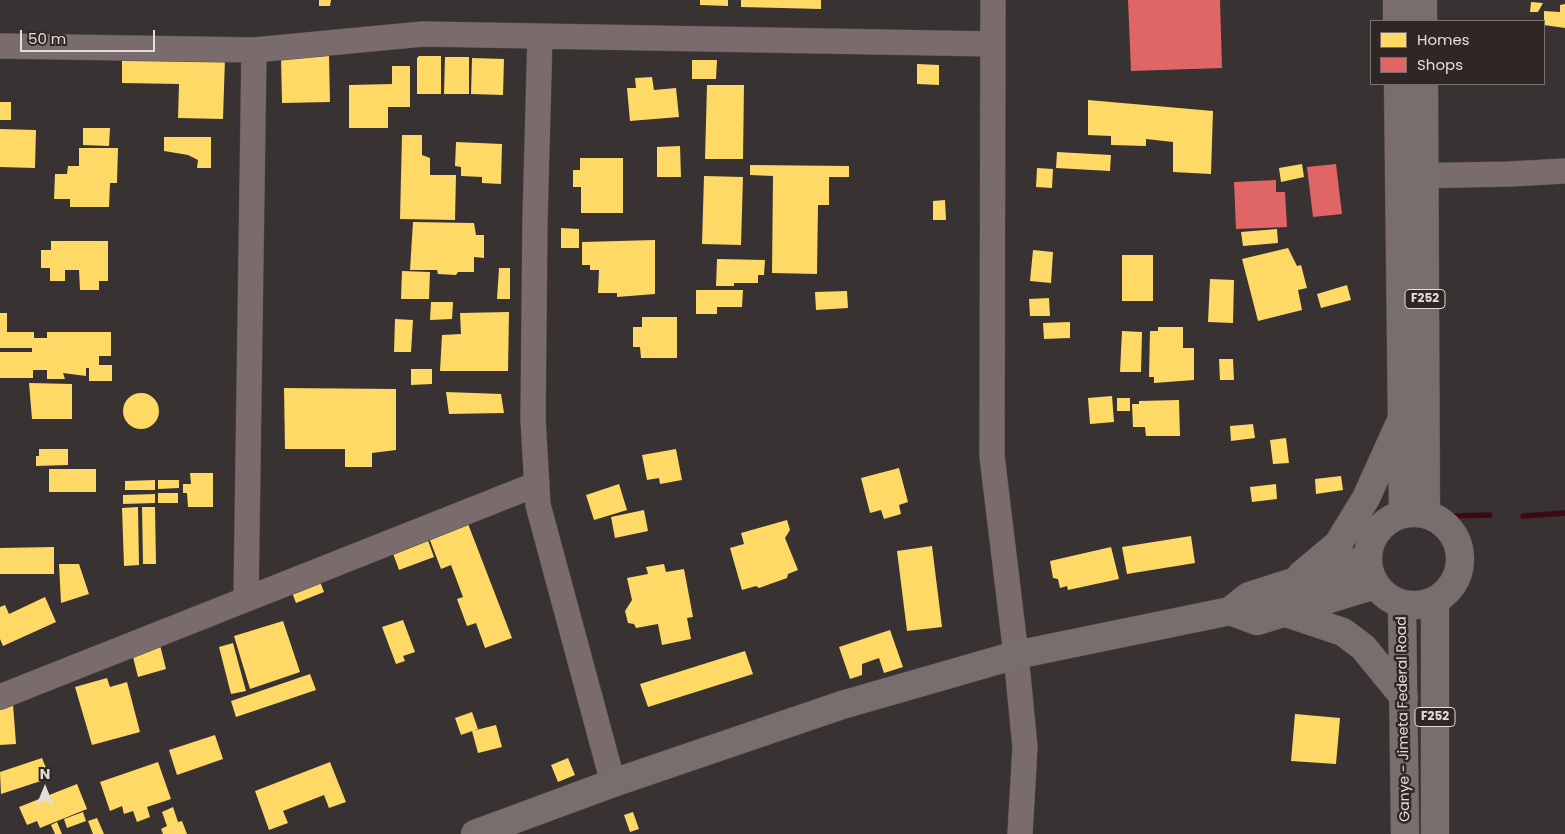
<!DOCTYPE html>
<style>
body{margin:0}
#map{position:relative;width:1565px;height:834px;overflow:hidden;background:#383232;font-family:Poppins,sans-serif}
canvas{display:block}
.legend{position:absolute;left:1370px;top:20px;width:175px;height:65px;box-sizing:border-box;background:#302626;border:1px solid #786f6f;margin:0;padding:6px 9px;list-style:none;font-size:15px;color:#e3dcdc}
.legend li{display:flex;align-items:center;gap:10px;height:25px}
.legend b{width:25px;border:1px solid #786f6f}
.north{position:absolute;left:20px;top:764px;width:50px;height:50px;-webkit-text-stroke:4px #302626;paint-order:stroke;rotate:0deg;font-size:14px;font-weight:700;line-height:20px;text-align:center;color:#e3dcdc}
.north::after{content:'';display:block;margin:auto;width:18px;height:22px;background:#e3dcdc;clip-path:polygon(50% 0,100% 100%,50% 72%,0 100%)}
.scale{position:absolute;left:20px;top:30px;width:135px;height:22px;box-sizing:border-box;border:2px solid #e3dcdc;border-top:0;padding-left:6px;font-size:15px;line-height:18px;white-space:nowrap;color:#e3dcdc;-webkit-text-stroke:4px #302626;paint-order:stroke}
</style>
<div id="map">
<canvas width="1565" height="834"></canvas>
<ul class="legend">
<li><b style="height:14px;background:#ffd966"></b>Homes</li>
<li><b style="height:14px;background:#e06666"></b>Shops</li>
</ul>
<div class="north">N</div>
<div class="scale">50 m</div>
</div>
<script>
const ctx = document.querySelector('canvas').getContext('2d');
ctx.lineJoin = 'round';
function fillPath(path, color) {
  ctx.fillStyle = color;
  ctx.fill(path, 'evenodd');
}
function shape(rows) {
  const path = new Path2D();
  for (const r of rows) {
    if (r.length === 3) {
      path.moveTo(r[0] + r[2], r[1]);
      path.arc(r[0], r[1], r[2], 0, 2 * Math.PI);
      continue;
    }
    path.moveTo(r[0], r[1]);
    for (let i = 2; i < r.length; i += 2) path.lineTo(r[i], r[i + 1]);
  }
  return path;
}
function stroke(path, color, width, dash) {
  ctx.strokeStyle = color;
  ctx.lineWidth = width;
  ctx.lineCap = dash ? 'butt' : 'round';
  ctx.setLineDash(dash || []);
  ctx.stroke(path);
}
function label(font, color, halo, rows, align = 'center') {
  ctx.font = font + ' Poppins,sans-serif';
  ctx.lineWidth = 5;
  ctx.setLineDash([]);
  ctx.textBaseline = 'middle';
  ctx.strokeStyle = halo;
  ctx.fillStyle = color;
  for (const [text, x, y, turn = 0] of rows) {
    ctx.save();
    ctx.translate(x, y);
    ctx.rotate((+turn || 0) * Math.PI / 180);
    ctx.textAlign = isNaN(turn) ? turn : align;
    if (halo) ctx.strokeText(text, 0, 0);
    ctx.fillText(text, 0, 0);
    ctx.restore();
  }
}
fillPath(shape([
 [319,0,331,0,330,6,319,6],
 [700,0,728,0,728,6,700,5],
 [741,0,821,0,821,9,741,7],
 [1531,2,1543,3,1538,12,1530,12],
 [1565,4,1565,28,1544,25,1544,11,1560,12,1560,5],
 [122,56,225,58,223,119,178,118,179,84,122,83],
 [329,56,330,102,282,103,281,57],
 [419,56,441,56,441,94,417,94,417,58],
 [445,57,469,57,469,94,444,94],
 [472,58,504,59,503,95,471,94],
 [692,60,717,60,716,79,692,79],
 [917,64,939,65,939,85,917,84],
 [392,66,410,66,410,107,388,107,388,128,349,128,349,85,392,84],
 [652,77,654,90,676,88,679,117,630,121,627,88,636,88,635,78],
 [707,85,744,85,743,159,705,159],
 [1088,100,1213,111,1211,174,1173,172,1173,142,1146,139,1146,146,1111,145,1111,136,1088,135],
 [0,102,11,102,11,120,0,120],
 [83,128,110,128,109,146,83,145],
 [0,129,36,130,35,168,0,167],
 [402,135,422,135,422,155,430,158,430,175,456,175,455,220,400,219],
 [164,137,211,137,211,168,197,168,198,160,188,155,164,151],
 [456,142,502,144,501,184,482,183,482,177,461,176,461,167,455,166],
 [680,146,681,177,657,177,657,147],
 [79,148,118,148,117,183,110,183,109,207,70,207,70,199,54,199,55,174,67,174,68,166,79,166],
 [1057,152,1111,155,1110,171,1056,168],
 [580,158,623,158,623,213,581,213,581,187,573,187,573,170,580,170],
 [1302,164,1304,177,1281,182,1279,168],
 [750,165,849,166,849,177,829,177,829,205,818,205,817,274,772,273,773,176,750,175],
 [1037,168,1053,169,1052,188,1036,187],
 [704,176,743,177,741,245,702,244],
 [945,200,946,220,933,220,933,201],
 [413,222,474,223,476,235,484,235,484,258,474,257,474,272,458,272,456,275,438,274,437,270,410,270],
 [561,228,579,229,579,248,561,248],
 [1277,229,1278,243,1243,246,1241,232],
 [655,240,655,294,617,297,617,293,598,293,599,270,590,270,590,265,582,265,582,242],
 [51,241,108,241,108,281,99,281,99,290,80,290,79,270,65,270,65,281,50,281,50,268,41,268,41,250,51,250],
 [1288,248,1297,266,1301,265,1307,288,1298,290,1302,310,1258,321,1242,259],
 [1033,250,1053,252,1051,283,1030,281],
 [1122,255,1153,255,1153,301,1122,301],
 [717,259,765,260,764,275,758,275,758,283,734,283,734,286,716,286],
 [499,268,510,268,510,299,497,299],
 [402,271,430,272,429,299,401,299],
 [1210,279,1234,280,1233,323,1208,322],
 [1347,285,1351,300,1321,308,1317,294],
 [696,290,743,290,742,307,717,307,717,314,696,314],
 [847,291,848,308,816,310,815,292],
 [1049,298,1050,316,1030,316,1029,299],
 [431,302,453,302,452,319,430,320],
 [509,312,508,371,440,371,442,335,461,334,460,313],
 [0,313,7,313,7,332,34,332,34,338,47,338,47,332,111,332,111,356,99,356,99,365,112,365,112,381,89,381,89,368,86,368,86,376,63,373,65,379,47,379,47,370,33,370,33,378,0,378,0,352,32,352,32,348,0,348],
 [642,317,677,317,677,358,641,358,640,347,633,347,633,327,642,327],
 [395,319,413,320,411,352,394,352],
 [1070,322,1070,338,1044,339,1043,323],
 [1158,327,1183,327,1183,348,1194,348,1194,380,1154,383,1154,377,1149,377,1150,331,1158,331],
 [1122,331,1142,332,1141,372,1120,372],
 [1219,359,1233,359,1234,380,1220,380],
 [411,369,432,369,432,384,411,385],
 [29,383,72,384,72,419,32,419],
 [284,388,396,389,396,450,372,453,372,467,345,467,345,449,285,449],
 [446,392,501,394,504,413,449,414],
 [141,411,18],
 [1112,396,1114,422,1090,424,1088,398],
 [1117,398,1130,398,1130,411,1117,411],
 [1179,400,1180,436,1146,436,1145,427,1133,427,1132,404,1139,404,1139,401],
 [1253,424,1255,438,1231,441,1230,426],
 [1286,438,1289,463,1273,464,1270,440],
 [39,449,68,449,68,465,36,466,36,456,39,456],
 [676,449,682,480,660,484,659,478,647,480,642,455],
 [899,468,908,502,899,505,901,514,884,519,881,510,870,513,861,478],
 [49,469,96,469,96,492,49,492],
 [190,473,213,473,213,507,188,507,187,493,183,493,183,484,191,484],
 [1341,476,1343,490,1316,494,1315,479],
 [155,480,155,490,125,490,125,481],
 [158,480,179,480,179,488,158,489],
 [619,484,627,510,594,520,586,495],
 [1276,484,1277,499,1252,502,1250,487],
 [158,493,178,493,178,503,158,503],
 [155,494,155,503,123,504,123,495],
 [138,507,139,565,124,566,122,508],
 [142,507,155,507,156,564,143,564],
 [644,510,648,531,615,538,611,517],
 [465,516,512,638,485,648,476,623,467,626,457,599,463,597,451,565,441,569,426,530],
 [787,520,790,530,785,538,798,570,788,574,787,578,759,588,756,586,742,590,730,548,744,544,741,533],
 [426,535,434,557,399,570,391,548],
 [1191,536,1195,563,1127,574,1122,547],
 [932,546,942,627,907,631,897,551],
 [54,547,54,574,0,574,0,548],
 [1111,547,1119,579,1068,590,1067,586,1060,588,1058,579,1053,578,1050,561],
 [59,564,79,564,89,594,61,603],
 [664,564,666,572,684,569,693,617,687,618,691,639,662,645,658,624,636,628,634,624,628,623,625,611,632,600,627,578,648,574,646,567],
 [319,579,324,592,296,603,291,590],
 [45,597,56,622,3,646,0,639,0,607,5,605,9,614],
 [403,620,415,652,403,656,405,661,396,664,382,627],
 [283,621,300,672,250,689,234,636],
 [890,630,903,667,884,673,879,658,862,664,862,675,850,679,839,647],
 [159,641,166,669,138,677,131,649],
 [233,643,246,691,231,694,219,647],
 [745,651,753,674,648,707,640,684],
 [310,674,316,690,236,717,231,701],
 [107,678,110,687,127,682,140,732,92,745,75,687],
 [13,704,16,744,0,745,0,705],
 [472,712,478,729,461,735,455,718],
 [1295,714,1340,718,1336,764,1291,761],
 [496,725,502,747,478,753,472,731],
 [215,735,223,759,177,775,169,750],
 [42,758,50,778,1,794,0,772],
 [568,758,575,775,558,782,551,765],
 [158,762,171,799,147,807,150,817,137,822,133,811,124,814,122,806,110,811,100,782],
 [330,762,346,802,329,808,324,795,283,811,288,823,269,830,255,791],
 [77,784,87,809,40,828,37,821,27,825,19,807],
 [173,807,178,822,182,821,187,834,163,834,161,829,167,826,162,812],
 [83,812,86,821,67,828,64,819],
 [633,812,639,829,630,832,624,815],
 [97,818,104,834,93,834,88,821],
 [57,822,62,834,55,834,51,825]
]), '#ffd966');
fillPath(shape([
 [1128,0,1220,0,1222,68,1131,71],
 [1336,164,1342,214,1313,217,1307,167],
 [1276,180,1276,192,1285,192,1287,227,1236,229,1234,182]
]), '#e06666');
stroke(shape([
 [1453,516,1490,515],
 [1523,516,1565,513]
]), '#3d0a13', 5.5);
const minor = shape([
 [993,0,992,456,1016,655,1025,747,1020,834],
 [540,36,535,220,533,419,538,505,613,783],
 [0,46,254,50,423,34,993,44],
 [1405,176,1510,174,1565,171],
 [246,599,254,50],
 [0,697,537,484]
]);
const major = shape([
 [1397,0,1397,21],
 [1423,0,1423,21],
 [1398,84,1403,514],
 [1424,84,1426,514],
 [1414,559,46],
 [1301,575,1338,544,1366,498,1399,425],
 [1402,604,1405,834],
 [1230,611,1257,621,1375,585],
 [1286,613,1343,632,1363,647,1404,697],
 [475,834,613,783,842,705,1016,655,1230,611,1249,596,1368,558],
 [1435,834,1435,600]
]);
stroke(minor, '#534e4e', 26);
stroke(major, '#534e4e', 29);
stroke(minor, '#7a6c6d', 25);
stroke(major, '#796d6e', 28);
for (const [x, y, w] of [
 [1425,299,40],
 [1435,717,40]
]) {
  const box = new Path2D();
  box.roundRect(x - w / 2, y - 9.5, w, 19, 4);
  ctx.fillStyle = '#302626';
  ctx.fill(box);
  stroke(box, '#e3dcdc', 1);
}
label('bold 12px', '#e3dcdc', null, [
 ["F252",1425,299],
 ["F252",1435,717]
]);
label('14px', '#e3dcdc', '#302626', [
 ["Ganye - Jimeta Federal Road",1404,719,-91]
]);
</script>
